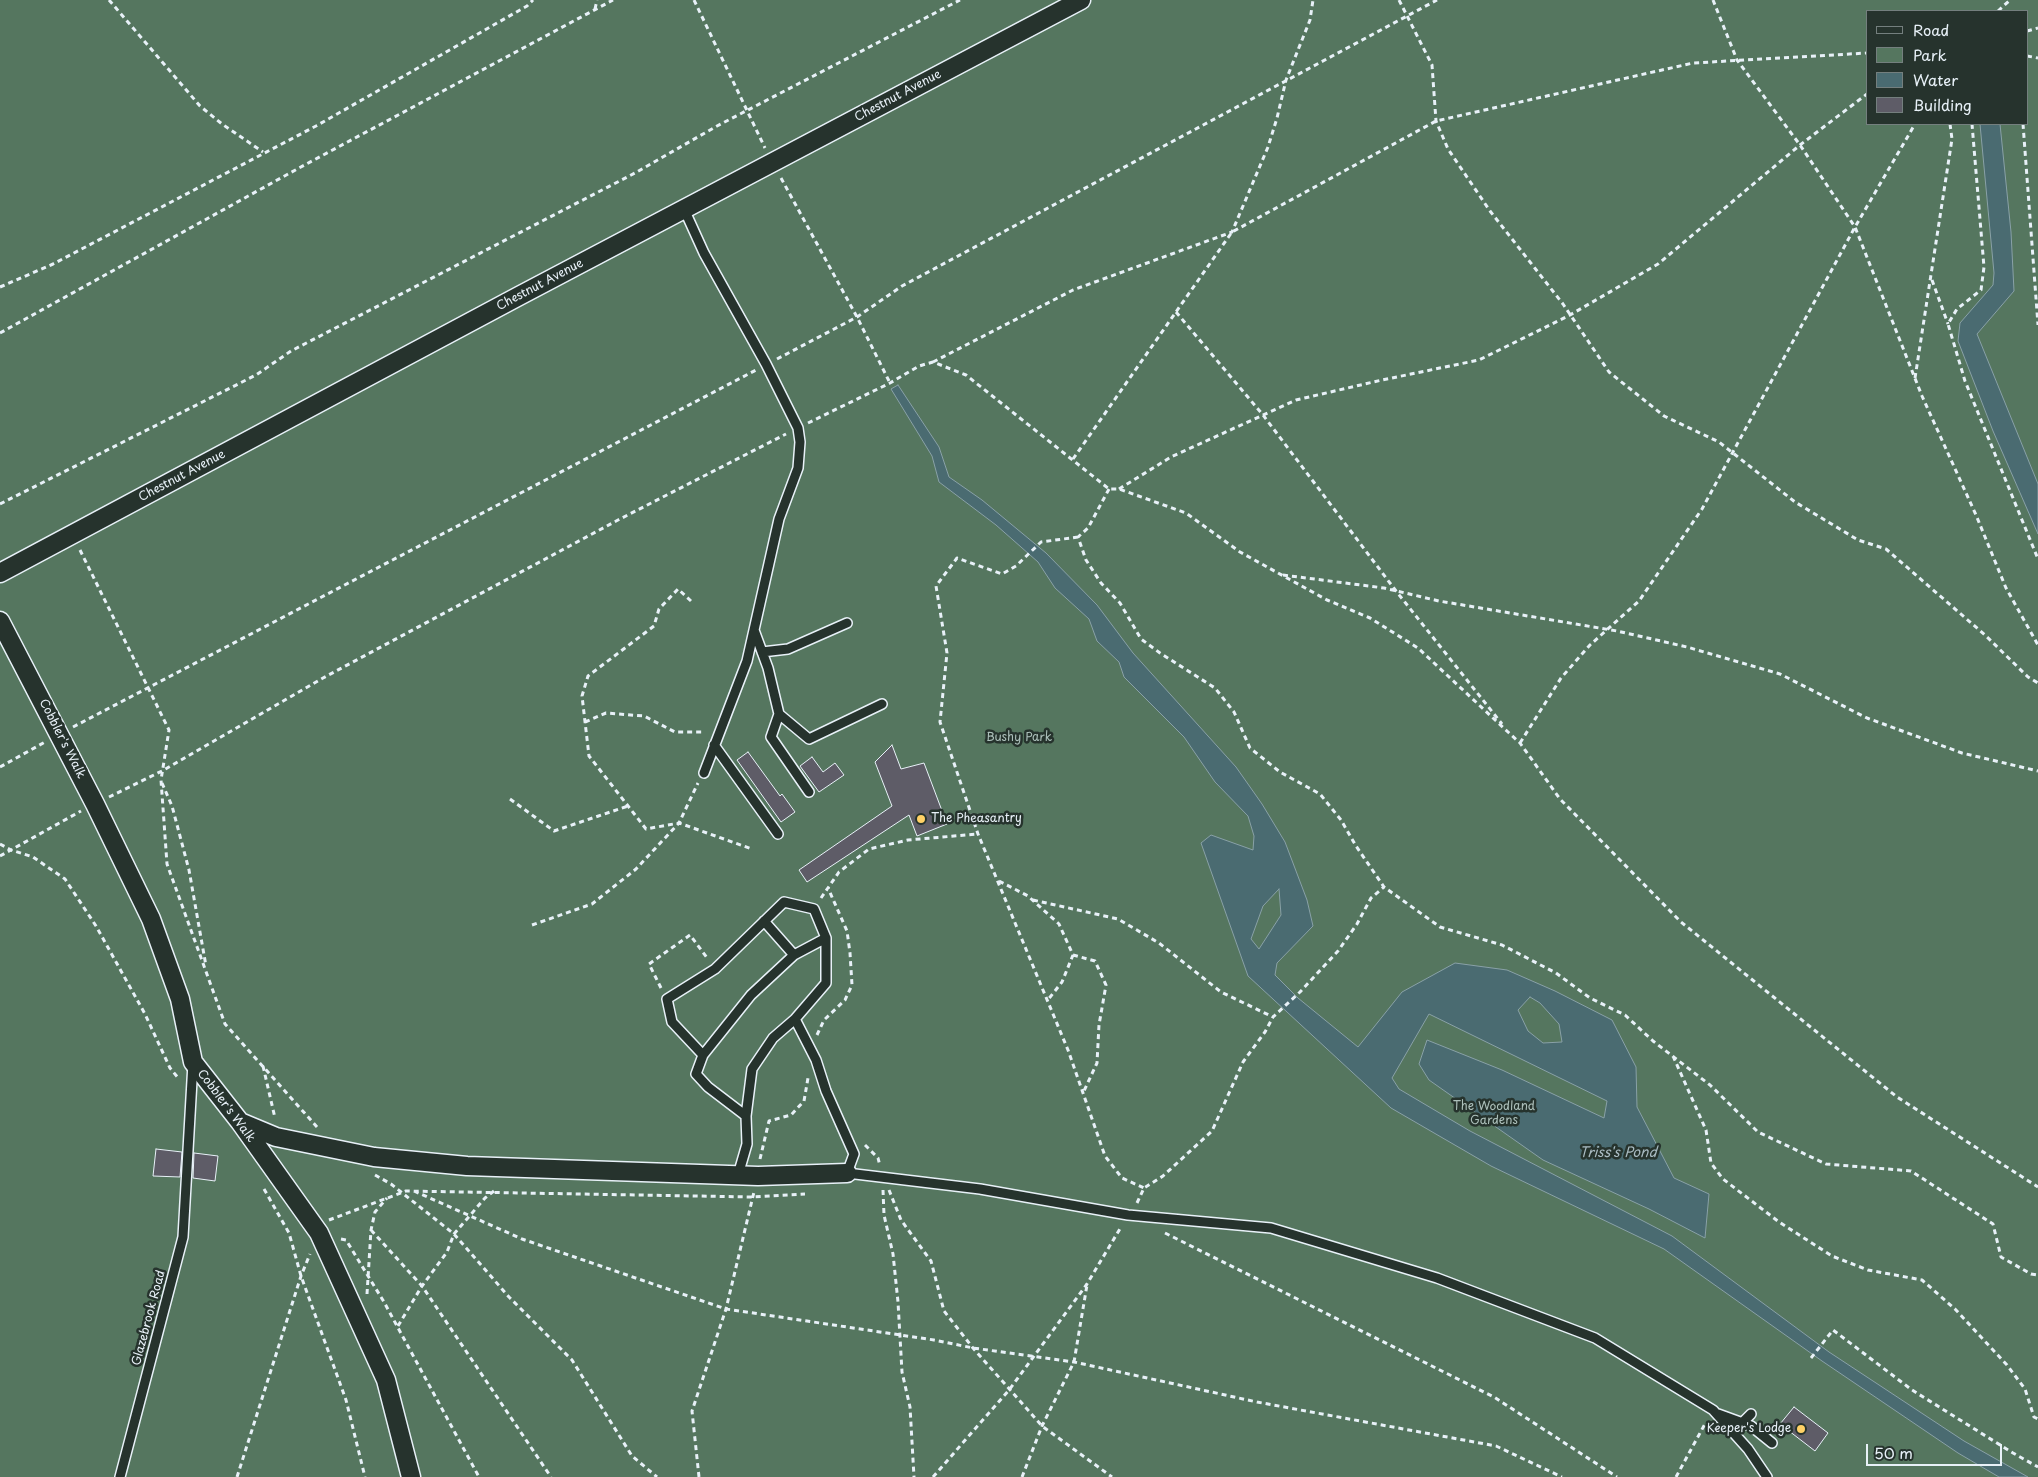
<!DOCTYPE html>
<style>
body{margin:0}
#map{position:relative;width:2038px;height:1477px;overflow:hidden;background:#26332d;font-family:"Playpen Sans",sans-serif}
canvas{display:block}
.legend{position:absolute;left:1866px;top:10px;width:162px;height:115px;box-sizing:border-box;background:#26332d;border:1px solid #747f7e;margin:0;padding:6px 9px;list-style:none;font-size:15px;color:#e8f1f8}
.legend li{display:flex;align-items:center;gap:10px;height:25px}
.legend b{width:25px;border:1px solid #747f7e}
.scale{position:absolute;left:1866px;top:1444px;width:136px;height:22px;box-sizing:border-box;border:2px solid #e8f1f8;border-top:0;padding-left:6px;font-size:15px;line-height:18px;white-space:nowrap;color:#e8f1f8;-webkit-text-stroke:4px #26332d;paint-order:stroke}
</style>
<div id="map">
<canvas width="2038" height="1477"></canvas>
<ul class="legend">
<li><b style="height:6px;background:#26332d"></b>Road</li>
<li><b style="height:14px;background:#55765f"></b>Park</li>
<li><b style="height:14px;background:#4a6b71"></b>Water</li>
<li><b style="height:14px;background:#5e5c67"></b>Building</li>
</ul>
<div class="scale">50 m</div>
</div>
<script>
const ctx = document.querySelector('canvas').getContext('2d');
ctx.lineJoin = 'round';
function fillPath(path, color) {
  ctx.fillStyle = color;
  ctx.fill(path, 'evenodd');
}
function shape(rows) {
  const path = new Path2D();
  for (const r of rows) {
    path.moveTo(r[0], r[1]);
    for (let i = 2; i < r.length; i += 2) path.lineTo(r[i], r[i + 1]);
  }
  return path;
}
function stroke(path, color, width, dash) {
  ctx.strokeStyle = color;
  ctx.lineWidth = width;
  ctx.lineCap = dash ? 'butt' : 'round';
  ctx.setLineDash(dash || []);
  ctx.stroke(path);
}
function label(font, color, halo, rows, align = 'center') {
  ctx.font = font + ' "Playpen Sans",sans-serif';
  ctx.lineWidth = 5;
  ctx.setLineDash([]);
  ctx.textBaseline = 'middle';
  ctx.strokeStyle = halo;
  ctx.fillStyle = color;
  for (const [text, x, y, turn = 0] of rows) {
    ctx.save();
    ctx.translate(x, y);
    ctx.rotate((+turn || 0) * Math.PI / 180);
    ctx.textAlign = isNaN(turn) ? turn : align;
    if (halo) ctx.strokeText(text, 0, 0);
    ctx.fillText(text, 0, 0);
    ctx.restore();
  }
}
fillPath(shape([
 [0,0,2038,0,2038,1477,0,1477],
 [1867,11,2027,11,2027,124,1867,124]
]), '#55765f');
const water = shape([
 [1980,124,2000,124,2011,232,2014,291,1977,334,2038,484,2038,534,1993,431,1958,341,1960,323,1993,285,1994,273,1980,124],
 [898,385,939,447,949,477,982,500,1046,553,1097,605,1133,653,1236,767,1262,804,1285,842,1307,900,1313,926,1277,963,1275,975,1298,998,1358,1047,1402,992,1455,963,1507,970,1555,991,1612,1020,1636,1067,1637,1107,1674,1178,1709,1194,1705,1238,1649,1209,1543,1160,1429,1080,1419,1064,1427,1040,1502,1070,1604,1118,1607,1101,1429,1014,1392,1078,1399,1089,1470,1131,1672,1236,1829,1352,1964,1441,2028,1477,1999,1477,1958,1453,1822,1361,1664,1249,1491,1166,1391,1108,1248,976,1201,843,1211,835,1253,850,1254,836,1248,816,1215,782,1184,737,1124,677,1119,662,1097,641,1089,619,1055,588,1038,562,996,525,939,482,932,456,891,389,898,385],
 [1279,889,1281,915,1259,949,1251,939,1263,906,1279,889],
 [1530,997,1540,1003,1559,1024,1562,1042,1543,1043,1528,1031,1518,1010,1530,997]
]);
fillPath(water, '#4a6b71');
stroke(water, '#89a1a7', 1);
const building = shape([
 [892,745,901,769,924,763,947,824,917,836,909,815,807,882,799,870,892,806,875,762,892,745],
 [748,752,780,796,782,794,795,812,781,822,737,760,748,752],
 [812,757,823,772,835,763,844,775,819,792,800,766,812,757],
 [156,1149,182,1152,180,1177,153,1176,156,1149],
 [194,1153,218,1156,215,1181,193,1178,194,1153],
 [1794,1407,1828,1433,1815,1451,1780,1424,1794,1407]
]);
fillPath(building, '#5e5c67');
stroke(building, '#e8f1f8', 1);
const service = shape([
 [684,209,704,253,766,364,798,428,800,442,798,468,779,519,747,661,704,773],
 [754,630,768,668,779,714,771,737,809,792],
 [762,652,788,649,847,623],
 [779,714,809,739,882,704],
 [714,745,778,834],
 [764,921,794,955],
 [795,1019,816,1060,826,1091,854,1154,847,1173,980,1189,1128,1215,1271,1228,1437,1278,1595,1338,1713,1410,1748,1449,1767,1477],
 [703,1055,672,1022,667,999,715,969,784,902,814,909,826,938,826,983,795,1019,773,1038,752,1069,746,1116,747,1144,738,1175],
 [746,1116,708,1087,696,1074,703,1055,751,995,794,955,826,938],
 [1718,1414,1751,1426,1772,1443],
 [1742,1423,1751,1414],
 [120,1477,183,1237,193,1063]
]);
const minor = shape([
 [0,573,519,296,1081,0],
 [0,621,95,804,151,919,180,999,193,1062,240,1122,319,1233,386,1380,411,1477],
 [240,1122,276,1137,374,1157,467,1166,758,1176,847,1173]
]);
stroke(service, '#e8f1f8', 12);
stroke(minor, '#e8f1f8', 21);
stroke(shape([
 [109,0,200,106,222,124,263,152],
 [694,0,765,148],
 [1399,0,1432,65,1436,121,1448,149,1490,211,1563,304,1609,372,1664,416,1719,442,1795,502,1858,540,1886,549,1985,635,2028,677,2038,683],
 [1713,0,1737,60,1800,145,1855,227,1922,396,1976,515,2006,588,2038,645],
 [595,9,597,0],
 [1998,11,2010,0],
 [2027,31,2038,28],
 [2027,56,2038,58],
 [1972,124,1984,267,1981,290,1957,309,1948,324,1965,381,2038,559],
 [2023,124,2038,325],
 [781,178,857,317,890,383],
 [1932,280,1948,324],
 [0,287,53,264,316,126,527,6,533,0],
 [1176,312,1263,415,1396,591,1502,724],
 [0,333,299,168,613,0],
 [777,359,857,317,902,286,1437,0],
 [933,362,1073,290,1232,232,1268,147,1277,118,1286,80,1310,20,1313,0],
 [1915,378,1952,139,1950,124],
 [808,423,890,383,919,366,933,362,966,375,1109,489,1119,489,1186,513,1240,552,1327,600,1370,618,1418,648,1508,732,1520,743,1560,799,1681,922,1897,1097,2038,1187],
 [1073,459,1232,232,1436,121,1693,63,1867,53],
 [1109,489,1088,528,1078,537,1086,560,1101,583,1120,603,1141,639,1160,653,1215,688,1234,712,1250,748,1280,772,1320,794,1341,820,1356,846,1384,887,1440,927,1502,945,1556,973,1590,998,1625,1015,1653,1041,1710,1085,1758,1132,1826,1164,1911,1171,1993,1224,2001,1257,2031,1274,2038,1275],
 [1119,489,1171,457,1296,400,1382,380,1479,360,1570,315,1658,264,1800,145,1867,94],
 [0,504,256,375,291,351,635,173,717,126,960,0],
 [1078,537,1041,542,1016,566,1002,574,957,558,936,586,947,653,940,722,978,834,1068,1050,1105,1156,1122,1178,1144,1188],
 [80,550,169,730,161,780,167,864,225,1024,317,1127],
 [1283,575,1384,588,1439,601,1617,631,1687,647,1780,674,1867,718,1962,753,2038,771],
 [691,601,678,589,659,609,654,626,588,676,582,696,589,756,646,829,679,823,752,849],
 [585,722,606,713,644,716,675,732,705,732],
 [73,727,756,370],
 [1520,743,1561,678,1590,645,1639,601,1702,509,1855,227,1915,124],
 [0,767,45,742],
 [162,783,172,806,189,870,206,966],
 [109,797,162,771,323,678,618,520,786,434],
 [510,799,554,831,628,806],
 [0,844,11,850,33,857,65,879,96,926,145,1014,170,1068,179,1079],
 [0,856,81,811],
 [999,881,1028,896,1059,924,1073,955,1062,982,1047,1001],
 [821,898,839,872,869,849,908,840,978,834],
 [1033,900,1118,919,1159,943,1221,992,1273,1017],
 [532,925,592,904,636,869,679,823,698,783],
 [1073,955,1095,961,1106,985,1099,1025,1097,1063,1083,1093],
 [661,988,649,964,690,935,708,959],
 [817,1035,824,1020,845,1000,852,985,850,953,847,931,828,888],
 [1673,1056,1706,1130,1711,1163,1723,1179,1779,1222,1832,1256,1868,1270,1922,1280,1955,1309,2007,1365,2025,1389,2034,1417,2038,1419],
 [263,1066,275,1118],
 [865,1145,878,1158,880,1166],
 [760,1159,769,1121,791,1115,804,1101,808,1078],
 [375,1175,391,1184,454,1234,509,1297,572,1360,632,1456,657,1477],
 [264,1189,289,1233,301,1276,346,1400,365,1477],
 [883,1190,884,1215,893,1254,898,1302,902,1372,910,1407,914,1477],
 [889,1190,901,1220,931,1261,944,1311,973,1348,1042,1426,1112,1477],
 [414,1191,522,1239,726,1309,934,1340,973,1348,1074,1362,1257,1402,1496,1446,1562,1477],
 [1137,1203,1144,1188,1163,1176,1212,1131,1243,1062,1265,1032,1273,1017,1300,992,1338,951,1357,924,1371,898,1384,887],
 [329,1220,406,1191,753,1197,805,1194],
 [371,1230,422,1286,551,1477],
 [1165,1233,1494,1397,1617,1477],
 [341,1239,346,1240,384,1302,479,1477],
 [367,1294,371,1230,375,1212,387,1198],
 [398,1326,422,1286,447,1252,454,1234,485,1198,494,1191],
 [1811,1358,1833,1330,1912,1390,2013,1453,2038,1467],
 [237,1477,301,1276,310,1254],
 [699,1477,692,1411,726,1309,754,1192],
 [933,1477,1009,1390,1087,1284,1121,1227],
 [1022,1477,1042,1426,1074,1362,1087,1285],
 [1676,1477,1706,1422]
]), '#e8f1f8', 3, [5, 4]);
stroke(service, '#26332d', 9);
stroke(minor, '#26332d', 18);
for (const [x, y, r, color] of [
 [921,819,5,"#ffd166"],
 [1801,1429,5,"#ffd166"]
]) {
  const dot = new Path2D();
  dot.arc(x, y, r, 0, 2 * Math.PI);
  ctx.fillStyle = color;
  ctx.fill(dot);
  stroke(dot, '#26332d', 2);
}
label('12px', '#e8f1f8', '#26332d', [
 ["Chestnut Avenue",898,96,-28],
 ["Chestnut Avenue",540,285,-28],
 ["Chestnut Avenue",182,476,-28],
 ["Cobbler's Walk",62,739,63],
 ["Cobbler's Walk",226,1106,53],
 ["Glazebrook Road",149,1318,-75]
]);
label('12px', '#adc0bb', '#26332d', [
 ["Bushy Park",1019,738],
 ["The Woodland",1494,1107],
 ["Gardens",1494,1121]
]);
label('12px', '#e8f1f8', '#26332d', [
 ["The Pheasantry",931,819],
 ["Keeper's Lodge",1791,1429,"right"]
], 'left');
label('italic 14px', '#a9bbc2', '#26332d', [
 ["Triss's Pond",1618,1153]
]);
</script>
